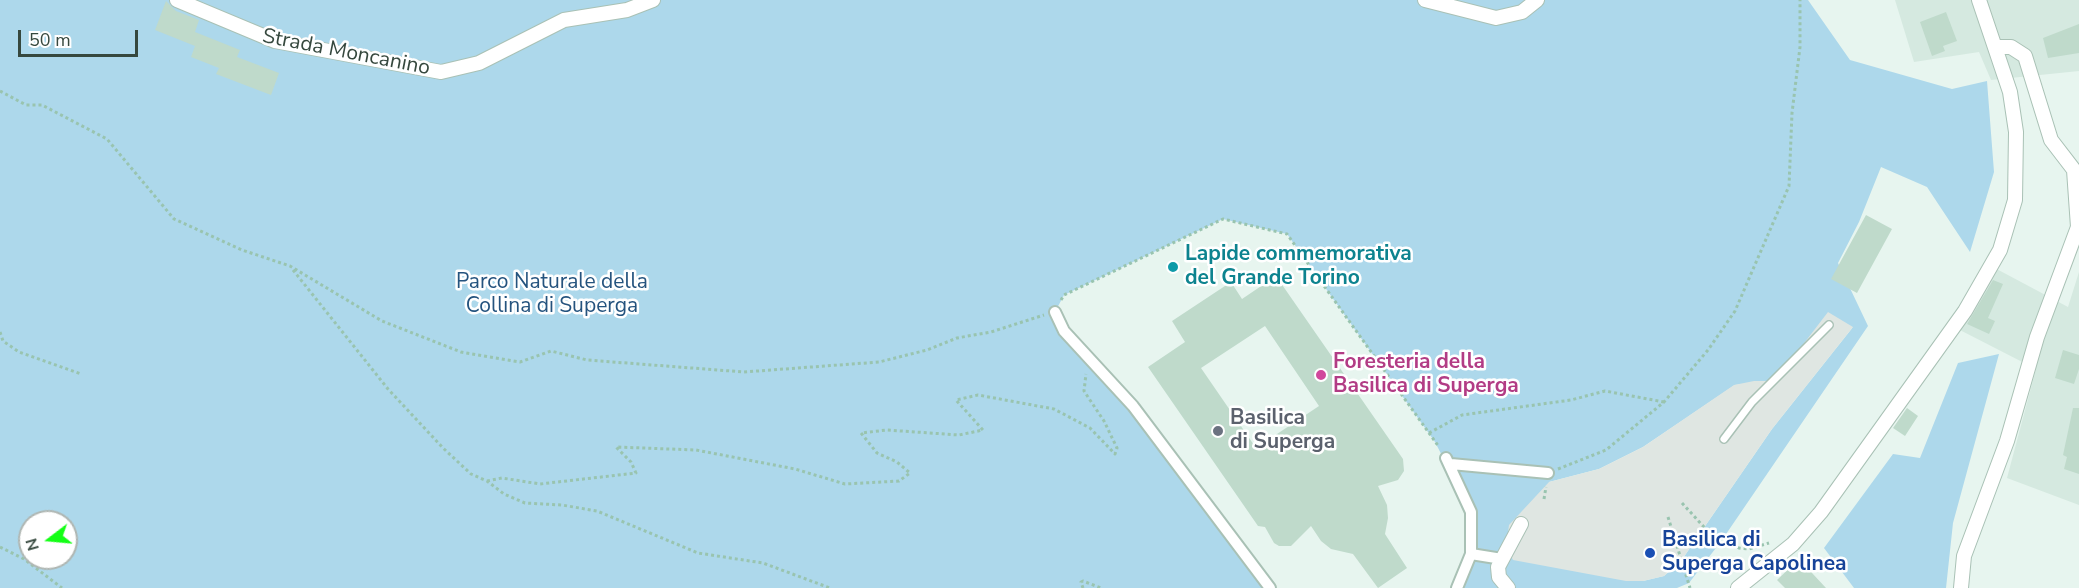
<!DOCTYPE html>
<style>
body{margin:0}
#map{position:relative;width:2079px;height:588px;overflow:hidden;background:#e7f5ef;font-family:"Nunito Sans",sans-serif}
canvas{display:block}
.north{position:absolute;left:18px;top:510px;width:60px;height:60px;box-sizing:border-box;background:#fff;border:2px solid #afb6b2;border-radius:50%;rotate:254deg;font-size:16px;font-weight:700;line-height:24px;text-align:center;color:#36483e}
.north::after{content:'';display:block;margin:auto;width:21px;height:27px;background:#14ff16;clip-path:polygon(50% 0,100% 100%,50% 72%,0 100%)}
.scale{position:absolute;left:18px;top:30px;width:120px;height:27px;box-sizing:border-box;border:3px solid #36483e;border-top:0;padding-left:8px;font-size:18px;line-height:21px;white-space:nowrap;color:#36483e;-webkit-text-stroke:4px #fff;paint-order:stroke}
</style>
<div id="map">
<canvas width="2079" height="588"></canvas>
<div class="north">N</div>
<div class="scale">50 m</div>
</div>
<script>
const ctx = document.querySelector('canvas').getContext('2d');
ctx.lineJoin = 'round';
function fillPath(path, color) {
  ctx.fillStyle = color;
  ctx.fill(path, 'evenodd');
}
function shape(rows) {
  const path = new Path2D();
  for (const r of rows) {
    path.moveTo(r[0], r[1]);
    for (let i = 2; i < r.length; i += 2) path.lineTo(r[i], r[i + 1]);
  }
  return path;
}
function stroke(path, color, width, dash) {
  ctx.strokeStyle = color;
  ctx.lineWidth = width;
  ctx.lineCap = dash ? 'butt' : 'round';
  ctx.setLineDash(dash || []);
  ctx.stroke(path);
}
function label(font, color, halo, rows, align = 'center') {
  ctx.font = font + ' "Nunito Sans",sans-serif';
  ctx.lineWidth = 5;
  ctx.setLineDash([]);
  ctx.textBaseline = 'middle';
  ctx.strokeStyle = halo;
  ctx.fillStyle = color;
  for (const [text, x, y, turn = 0] of rows) {
    ctx.save();
    ctx.translate(x, y);
    ctx.rotate((+turn || 0) * Math.PI / 180);
    ctx.textAlign = isNaN(turn) ? turn : align;
    if (halo) ctx.strokeText(text, 0, 0);
    ctx.fillText(text, 0, 0);
    ctx.restore();
  }
}
fillPath(shape([
 [1895,0,2079,0,2079,71,1991,80,1979,52,1914,62],
 [1991,266,2068,307,2079,272,2079,505,2007,478,2036,369,1954,327]
]), '#d5e9e0');
fillPath(shape([
 [0,0,1808,0,1850,60,1952,89,1987,81,1994,172,1970,252,1927,187,1881,167,1859,222,1838,263,1868,326,1722,540,1689,583,1677,588,1457,588,1471,554,1471,512,1435,442,1287,234,1223,219,1064,295,1055,312,1133,406,1270,588,0,588],
 [1853,327,1772,429,1681,561,1664,576,1643,581,1549,482,1599,469,1643,447,1735,385,1775,381],
 [30,522,66,522,66,558,30,558],
 [1999,354,1953,523,1946,588,1854,588,1824,548,1893,454,1920,458,1958,363]
]), '#add8eb');
fillPath(shape([
 [1828,312,1853,327,1772,429,1681,561,1664,576,1643,581,1626,581,1513,560,1506,547,1509,525,1549,482,1599,469,1643,447,1734,385,1754,381,1775,381]
]), '#dfe6e2');
fillPath(shape([
 [166,1,176,11,199,20,195,32,240,50,237,57,279,73,271,95,216,74,219,68,191,57,195,46,155,30],
 [1946,12,1957,41,1943,46,1945,51,1932,56,1920,22],
 [2079,24,2079,53,2048,58,2043,38],
 [1866,215,1892,229,1857,293,1831,279],
 [1276,276,1403,459,1404,471,1398,480,1378,486,1387,505,1388,518,1385,534,1407,568,1378,588,1353,554,1331,549,1321,541,1311,526,1291,546,1279,546,1274,543,1265,527,1258,526,1148,367,1185,342,1172,321,1231,282,1242,299],
 [1265,326,1319,406,1256,448,1201,368],
 [1993,280,2003,284,1988,318,1995,321,1989,334,1967,324],
 [2063,350,2079,355,2079,369,2074,384,2055,378],
 [1907,408,1918,416,1905,436,1893,428],
 [2073,408,2079,408,2079,474,2064,469,2067,457,2063,455],
 [1799,559,1826,588,1785,588,1777,580]
]), '#bfdacb');
const service = shape([
 [1724,439,1752,402,1829,325]
]);
const pedestrian = shape([
 [1055,312,1064,331,1133,406,1270,588],
 [1446,458,1471,512,1471,554,1457,588],
 [1451,464,1548,473],
 [1471,554,1502,559]
]);
const minor = shape([
 [177,0,275,41,441,72,479,63,564,20,627,10,653,0],
 [1425,0,1496,18,1522,12,1537,0],
 [1508,588,1499,577,1498,567,1521,524],
 [1738,588,1793,544,1821,512,1965,311,2000,250,2015,200,2016,132,2010,92,1979,0],
 [1961,588,1964,556,2007,441,2037,337,2078,227,2074,170,2051,140,2025,56,2011,47,1996,47]
]);
stroke(service, '#a9c1b5', 10);
stroke(pedestrian, '#a9c1b5', 14);
stroke(minor, '#a9c1b5', 16);
stroke(shape([
 [0,91,26,105,42,105,107,139,174,219,242,250,290,266,382,321,461,352,520,362,551,351,587,360,744,372,879,362,927,350,957,338,991,332,1044,315],
 [293,270,388,389,443,448,471,474,487,481,504,494,525,503,562,505,597,511,698,553,763,563,830,588],
 [1061,300,1064,295,1223,219,1287,234,1439,447],
 [0,332,3,341,19,352,81,374],
 [1429,433,1462,415,1571,400,1605,391,1664,402],
 [1558,469,1606,450,1664,402,1708,350,1735,311,1789,186,1792,113,1800,47,1800,0],
 [487,481,502,478,540,484,636,473,631,462,616,447,696,450,795,469,845,484,899,481,910,473,897,462,877,453,861,433,887,430,959,435,983,430,956,400,978,395,1054,409,1090,428,1115,454,1117,448,1104,421,1084,391,1086,374],
 [1544,499,1546,487],
 [1682,503,1704,527,1739,548,1749,549,1769,543],
 [1668,517,1690,588],
 [0,547,24,559,62,588],
 [1083,588,1081,582,1083,581,1101,588]
]), '#99c4af', 3, [3, 3]);
stroke(service, '#fff', 7);
stroke(pedestrian, '#fff', 10);
stroke(minor, '#fff', 14);
for (const [x, y, r, color] of [
 [1173,267,6,"#0f9aa8"],
 [1321,375,6,"#d1479c"],
 [1218,431,6,"#6b7280"],
 [1650,553,6,"#1a4fb4"]
]) {
  const dot = new Path2D();
  dot.arc(x, y, r, 0, 2 * Math.PI);
  ctx.fillStyle = color;
  ctx.fill(dot);
  stroke(dot, '#fff', 2);
}
label('21px', '#36483e', '#fff', [
 ["Strada Moncanino",346,53,11]
]);
label('bold 21px', '#0d838f', '#fff', [
 ["Lapide commemorativa",1185,255],
 ["del Grande Torino",1185,279]
], 'left');
label('21px', '#24537e', '#fff', [
 ["Parco Naturale della",552,283],
 ["Collina di Superga",552,307]
]);
label('bold 21px', '#b23c85', '#fff', [
 ["Foresteria della",1333,363],
 ["Basilica di Superga",1333,387]
], 'left');
label('bold 21px', '#5b616d', '#fff', [
 ["Basilica",1230,419],
 ["di Superga",1230,443]
], 'left');
label('bold 21px', '#164399', '#fff', [
 ["Basilica di",1662,541],
 ["Superga Capolinea",1662,565]
], 'left');
</script>
